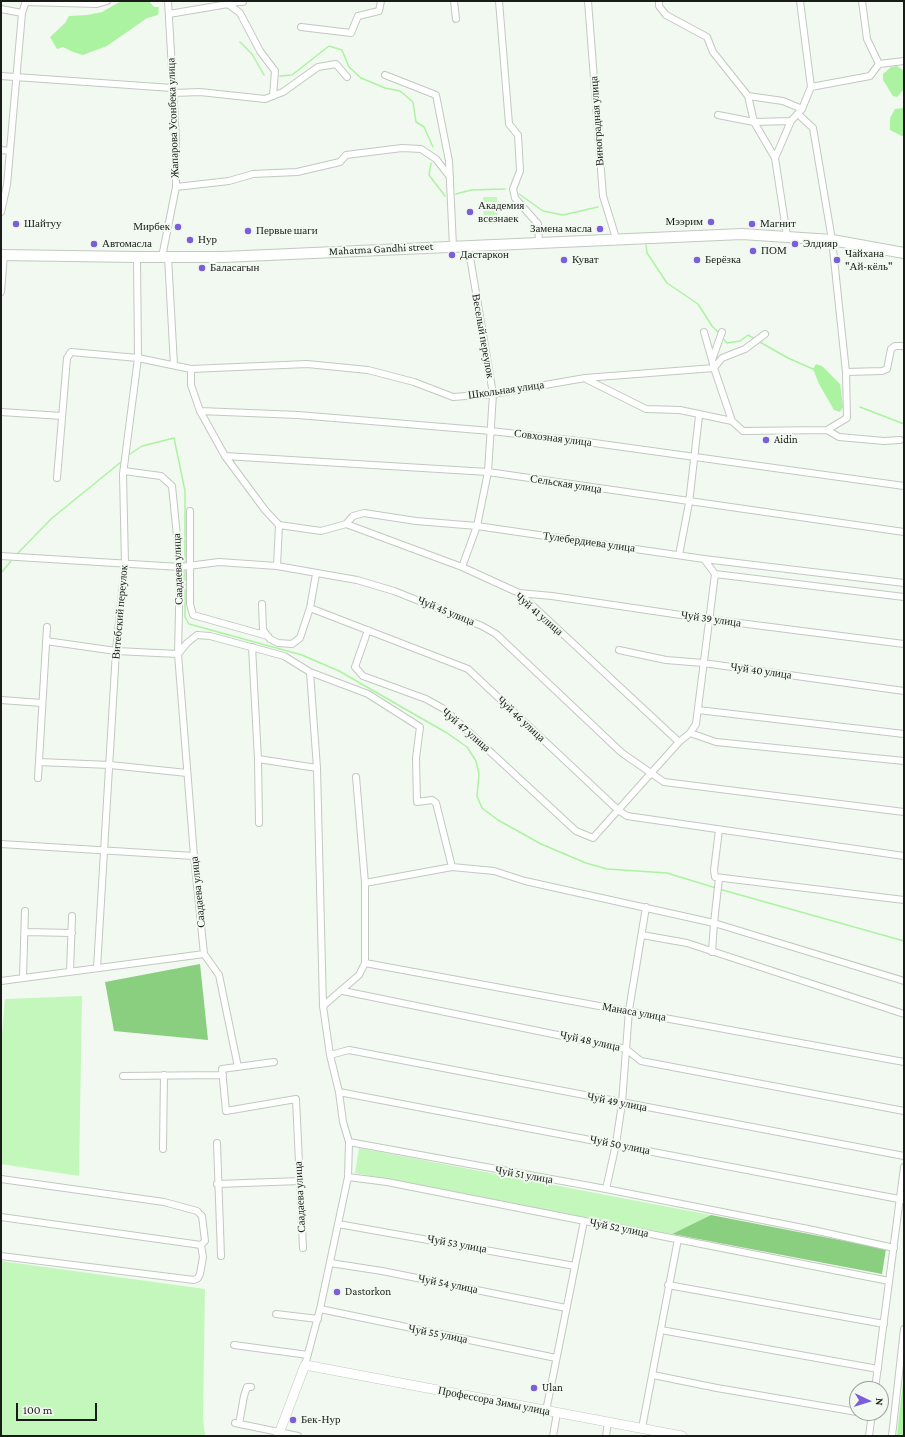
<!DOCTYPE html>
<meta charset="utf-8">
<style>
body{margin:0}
#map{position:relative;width:905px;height:1437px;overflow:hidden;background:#f1f9f0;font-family:"Crimson Pro",serif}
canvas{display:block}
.frame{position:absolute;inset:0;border:2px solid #1a1c19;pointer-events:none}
.north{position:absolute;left:849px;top:1381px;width:40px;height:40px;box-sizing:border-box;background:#f1f9f0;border:1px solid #9ba19a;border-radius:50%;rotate:94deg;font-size:11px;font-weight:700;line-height:16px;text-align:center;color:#1a1c19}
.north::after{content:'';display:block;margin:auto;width:14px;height:18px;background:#7d5ed9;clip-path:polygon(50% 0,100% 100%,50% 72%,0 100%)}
.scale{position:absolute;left:16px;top:1403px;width:81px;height:18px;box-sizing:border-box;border:2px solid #1a1c19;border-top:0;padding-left:5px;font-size:12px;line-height:14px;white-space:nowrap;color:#1a1c19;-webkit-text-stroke:3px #f1f9f0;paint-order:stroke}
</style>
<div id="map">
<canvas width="905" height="1437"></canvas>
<div class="frame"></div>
<div class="north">N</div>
<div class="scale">100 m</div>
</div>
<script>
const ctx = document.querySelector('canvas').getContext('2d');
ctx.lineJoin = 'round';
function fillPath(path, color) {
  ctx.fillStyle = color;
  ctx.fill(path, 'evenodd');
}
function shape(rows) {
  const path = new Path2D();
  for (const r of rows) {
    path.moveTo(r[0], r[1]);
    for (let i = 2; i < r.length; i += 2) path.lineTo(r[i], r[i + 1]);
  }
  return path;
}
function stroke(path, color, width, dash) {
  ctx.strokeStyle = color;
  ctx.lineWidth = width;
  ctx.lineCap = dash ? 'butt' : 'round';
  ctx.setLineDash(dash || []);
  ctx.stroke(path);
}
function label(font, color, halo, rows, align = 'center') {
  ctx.font = font + ' "Crimson Pro",serif';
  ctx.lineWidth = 4;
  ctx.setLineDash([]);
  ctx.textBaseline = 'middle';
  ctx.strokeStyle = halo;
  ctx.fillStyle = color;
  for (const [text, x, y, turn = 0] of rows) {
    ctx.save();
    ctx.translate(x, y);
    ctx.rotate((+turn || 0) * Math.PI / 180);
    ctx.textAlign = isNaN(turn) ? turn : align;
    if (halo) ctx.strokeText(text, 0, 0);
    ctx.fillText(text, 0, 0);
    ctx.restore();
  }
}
fillPath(shape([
 [483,197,497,197,498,224,484,224],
 [82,996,79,1176,1,1164,1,1046,5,999],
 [359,1148,711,1215,672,1234,355,1173],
 [1,1261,205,1289,203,1417,205,1436,1,1436]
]), '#c4f7bc');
fillPath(shape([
 [200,964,208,1040,114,1031,105,982],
 [711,1215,886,1249,882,1274,672,1234]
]), '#8acf80');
fillPath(shape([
 [121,1,149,1,154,7,159,7,158,15,147,18,107,46,83,55,73,52,63,47,57,49,50,37,65,23,69,16,87,15,102,12],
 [897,66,904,71,904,89,897,97,893,96,883,80,883,74,891,67],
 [904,108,904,137,890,130,890,118,895,109],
 [816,364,822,366,840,384,843,407,840,412,834,410,819,384,813,369],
 [904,1374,904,1436,897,1436,899,1417]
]), '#acf3a1');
stroke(shape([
 [240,42,252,54,264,75],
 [280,76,292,75,329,46,342,50,349,67,361,78,385,88,400,91,413,102,416,122,424,127,433,147],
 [431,163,429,175,445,196],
 [456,194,471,190,505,189],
 [519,194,543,211,563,215,598,207],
 [646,245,647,253,667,283,698,304,712,326,720,334],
 [722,337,727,343,740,341,748,335,755,339],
 [758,341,788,358,813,369],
 [860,407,904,424],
 [130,454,142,446,174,438,185,491,185,562],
 [18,553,51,519,121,462],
 [185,571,185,617,189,624,302,655,339,671,447,733,467,747,476,761,479,774,477,796,482,808,498,820,541,844,586,863,607,869,667,873,716,888],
 [1,573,11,561],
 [719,889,904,941]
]), '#acf3a1', 1.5);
const street = shape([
 [454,1,456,19],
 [499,1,509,124,518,135,520,171,513,189,515,198,538,224,539,242],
 [588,1,603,196,616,238],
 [659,1,659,6,666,15,707,37,713,52,748,96,754,122,791,121,802,109,811,87,800,1],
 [862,1,867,39,879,64],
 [26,2,97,4,107,1],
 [229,5,237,2,243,2],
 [1,9,22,13],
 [169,14,228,4,240,13,260,51,275,71,273,96],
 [301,27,351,33,358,16,379,11,381,1],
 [385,75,436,95,449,161,453,246],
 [1,76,172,88],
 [811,87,870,76,879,64,904,61],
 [173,93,200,92,265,99,283,92,318,67,336,64,347,77],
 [748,96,783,101,802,109],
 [718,115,754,122,775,158,787,236],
 [1,150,10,151],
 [775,158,791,121],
 [176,187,229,181,253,174,297,172,340,162,346,155,402,148,421,149,436,159,450,177],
 [1,212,7,185,22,13,26,1],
 [162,257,176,187,176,139,168,1],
 [168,257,174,365],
 [1,292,4,255],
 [704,332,712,360],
 [714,368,722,358,745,349,765,334],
 [714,368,712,360,722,332],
 [191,369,191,385,200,411,225,456,265,510,279,525,277,566],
 [846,372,882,371,887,369,891,349,895,346,904,346],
 [586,379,646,409,680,410,732,421,743,431,827,430,847,418,846,372,832,240,813,128,798,114],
 [200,411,298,415,491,431,587,442,904,486],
 [1,412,62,416],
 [827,430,839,437,884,441,900,440],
 [225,456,488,472,904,532],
 [124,471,161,476,172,486,180,567,178,654,194,856,204,954,219,975,238,1067],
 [57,478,67,358,71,352,138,358,191,369,307,364,368,370,414,382,453,397,493,394,585,378,714,368,732,421],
 [190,511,190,604,193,615,268,636],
 [346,524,462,567,519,593,679,742],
 [279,525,321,531,346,524,353,516,364,513,416,521,477,526,704,559,904,583],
 [679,555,689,503,699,416],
 [1,556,180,567,219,562,277,566,357,580,394,591,482,626,496,634,622,753,664,782,904,812],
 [462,567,477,526,488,472,493,394,468,245],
 [715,574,904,597],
 [519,593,552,596,708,619,904,644],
 [262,604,263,630,270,639,278,643,292,644,300,638,310,608,316,574],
 [310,608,468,669,618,810,627,816,904,856],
 [368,630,355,667,363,676,426,699,444,709,576,831,593,838,679,742,690,733,696,724,715,574,704,559],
 [46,641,116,651,178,654,187,643,197,635,210,636,284,656,310,672,368,694,420,727,416,758,417,802,432,800,436,803,452,867],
 [252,647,258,759,259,823],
 [619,650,666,660,703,663,904,691],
 [1,700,42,703],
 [698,710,904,734],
 [690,733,716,742,904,761],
 [258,759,317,768],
 [39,762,110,765,187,773],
 [38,778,47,627],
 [719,830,714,870,715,877,904,900],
 [1,844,194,856],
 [719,878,714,923,904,981],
 [365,883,452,867,494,871,525,881,714,923,712,952],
 [25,932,72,933],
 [642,935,687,943,904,1014],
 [365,963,904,1062],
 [97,968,116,651,125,564,123,474,138,358,137,257],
 [70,972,72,916],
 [23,977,25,911],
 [1,981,204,954],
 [343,991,626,1049,641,1061,904,1111],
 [323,1006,359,975,365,963,365,883,356,777],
 [330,1055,349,1050,904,1156],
 [274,1062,222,1069,226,1111,296,1099,303,1248],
 [123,1076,223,1075],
 [339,1092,904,1200],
 [349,1142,606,1189,813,1230,894,1248],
 [217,1143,221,1256],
 [163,1149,164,1075],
 [348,1177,387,1182,889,1281],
 [1,1179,164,1202,197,1211,202,1216,205,1241,201,1245],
 [217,1184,300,1181],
 [606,1189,616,1144,622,1103,629,1010,646,907],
 [1,1217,201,1245],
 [338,1224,575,1266],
 [1,1256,194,1280,198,1278,200,1274,203,1257,201,1245],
 [330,1263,382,1271,566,1308],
 [668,1285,884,1324],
 [320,1309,556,1358],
 [276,1314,318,1319],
 [661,1330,878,1369],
 [234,1345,308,1355],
 [305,1365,320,1309,348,1177,349,1142,343,1122,339,1092,330,1055,323,1006,317,768,310,672],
 [653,1375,717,1388,857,1412],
 [875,1389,904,1167],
 [546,1411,584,1221],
 [860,1413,871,1415],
 [235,1423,298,1436],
 [239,1424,244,1396,247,1387,251,1387],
 [642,1428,678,1239],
 [553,1436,557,1413],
 [606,1436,608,1422],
 [869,1436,872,1413],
 [892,1436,904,1329]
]);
const secondary = shape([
 [278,1436,305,1365,682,1436]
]);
const primary = shape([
 [1,255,137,257,223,257,742,234,832,240,904,253]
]);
stroke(street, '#c1c9c0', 8);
stroke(secondary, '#c1c9c0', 10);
stroke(primary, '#c1c9c0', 12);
stroke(street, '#fff', 6);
stroke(secondary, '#fff', 9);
stroke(primary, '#fff', 10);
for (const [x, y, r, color] of [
 [470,212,4,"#7d5ed9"],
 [711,222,4,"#7d5ed9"],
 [16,224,4,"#7d5ed9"],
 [752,224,4,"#7d5ed9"],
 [178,227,4,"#7d5ed9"],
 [600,229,4,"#7d5ed9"],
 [248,231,4,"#7d5ed9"],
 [190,240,4,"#7d5ed9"],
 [94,244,4,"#7d5ed9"],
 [795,244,4,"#7d5ed9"],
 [753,251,4,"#7d5ed9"],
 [452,255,4,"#7d5ed9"],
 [564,260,4,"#7d5ed9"],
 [697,260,4,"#7d5ed9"],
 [837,260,4,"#7d5ed9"],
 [202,268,4,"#7d5ed9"],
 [766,440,4,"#7d5ed9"],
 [337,1292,4,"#7d5ed9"],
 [534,1388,4,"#7d5ed9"],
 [293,1420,4,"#7d5ed9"]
]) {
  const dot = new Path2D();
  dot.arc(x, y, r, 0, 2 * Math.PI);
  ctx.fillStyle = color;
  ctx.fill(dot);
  stroke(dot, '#f1f9f0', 1.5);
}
label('11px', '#1a1c19', '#f1f9f0', [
 ["Жапарова Усонбека улица",173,118,-92],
 ["Виноградная улица",597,121,-94],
 ["Mahatma Gandhi street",381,249,-3],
 ["Веселый переулок",483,336,80],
 ["Школьная улица",506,390,-8],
 ["Совхозная улица",553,438,7],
 ["Сельская улица",566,484,9],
 ["Тулебердиева улица",589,542,8],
 ["Саадаева улица",178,569,-92],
 ["Чуй 45 улица",446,611,22],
 ["Витебский переулок",120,612,-85],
 ["Чуй 41 улица",539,614,41],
 ["Чуй 39 улица",711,619,8],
 ["Чуй 40 улица",761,671,8],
 ["Чуй 46 улица",521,719,43],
 ["Чуй 47 улица",466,730,41],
 ["Саадаева улица",198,892,-96],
 ["Манаса улица",634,1012,10],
 ["Чуй 48 улица",590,1041,12],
 ["Чуй 49 улица",617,1102,11],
 ["Чуй 50 улица",620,1145,11],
 ["Чуй 51 улица",524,1175,10],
 ["Саадаева улица",300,1197,-93],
 ["Чуй 52 улица",619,1228,11],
 ["Чуй 53 улица",457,1244,10],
 ["Чуй 54 улица",448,1284,11],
 ["Чуй 55 улица",438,1334,11],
 ["Профессора Зимы улица",494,1401,11]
]);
label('11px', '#1a1c19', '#f1f9f0', [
 ["Академия",478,206],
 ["всезнаек",478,219],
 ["Мээрим",703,222,"right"],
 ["Шайтуу",24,224],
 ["Магнит",760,224],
 ["Мирбек",170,227,"right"],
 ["Замена масла",592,229,"right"],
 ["Первые шаги",256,231],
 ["Нур",198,240],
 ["Автомасла",102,244],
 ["Элдияр",803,244],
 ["ПОМ",761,251],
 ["Чайхана",845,254],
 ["\"Ай-кёль\"",845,267],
 ["Дастаркон",460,255],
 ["Куват",572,260],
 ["Берёзка",705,260],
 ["Баласагын",210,268],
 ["Aidin",774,440],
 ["Dastorkon",345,1292],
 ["Ulan",542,1388],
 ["Бек-Нур",301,1420]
], 'left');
</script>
